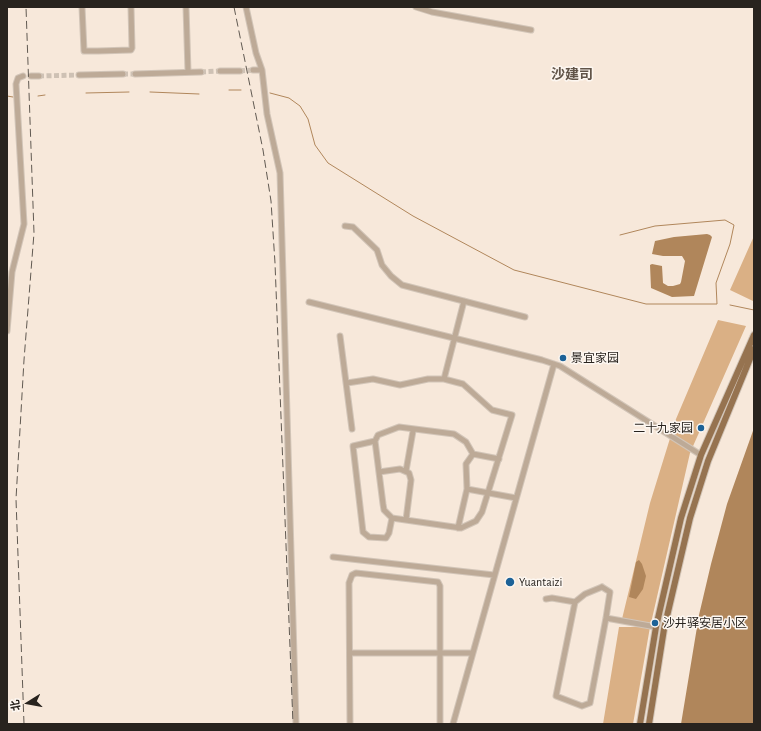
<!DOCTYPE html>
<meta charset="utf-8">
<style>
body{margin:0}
#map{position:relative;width:761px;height:731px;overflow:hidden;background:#f7e8da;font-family:"Alegreya Sans","Noto Sans SC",sans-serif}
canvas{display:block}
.frame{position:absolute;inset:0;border:8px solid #28231e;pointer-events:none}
.north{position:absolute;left:8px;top:683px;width:40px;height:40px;-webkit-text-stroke:3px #fdf7f1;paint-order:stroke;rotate:259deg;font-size:11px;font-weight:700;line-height:16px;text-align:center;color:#28231e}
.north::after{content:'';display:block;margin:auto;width:14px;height:18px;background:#28231e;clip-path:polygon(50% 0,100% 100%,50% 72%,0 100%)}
</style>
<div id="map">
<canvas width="761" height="731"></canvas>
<div class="frame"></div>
<div class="north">北</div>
</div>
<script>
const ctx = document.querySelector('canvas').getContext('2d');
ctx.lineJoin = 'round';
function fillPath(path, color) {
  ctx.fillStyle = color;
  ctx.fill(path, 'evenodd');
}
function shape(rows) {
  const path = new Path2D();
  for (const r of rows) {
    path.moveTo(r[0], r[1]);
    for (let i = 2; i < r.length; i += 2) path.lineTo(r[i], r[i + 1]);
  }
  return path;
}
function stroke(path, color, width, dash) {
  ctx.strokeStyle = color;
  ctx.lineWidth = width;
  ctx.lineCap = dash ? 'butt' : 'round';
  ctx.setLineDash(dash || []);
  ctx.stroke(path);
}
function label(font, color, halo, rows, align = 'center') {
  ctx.font = font + ' "Alegreya Sans","Noto Sans SC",sans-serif';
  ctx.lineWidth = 3;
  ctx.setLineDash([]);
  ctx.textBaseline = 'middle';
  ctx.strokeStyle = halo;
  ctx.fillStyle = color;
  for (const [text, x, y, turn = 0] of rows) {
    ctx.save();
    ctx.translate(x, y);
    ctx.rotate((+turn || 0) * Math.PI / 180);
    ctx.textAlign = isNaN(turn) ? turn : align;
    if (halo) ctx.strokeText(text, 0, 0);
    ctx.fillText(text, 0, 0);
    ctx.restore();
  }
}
fillPath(shape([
 [754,236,754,298,753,301,730,290],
 [718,320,746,326,690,453,651,623,622,619,650,503,676,419],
 [619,627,650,627,633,724,603,724]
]), '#dab085');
fillPath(shape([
 [707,234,710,235,712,237,694,296,672,297,651,288,650,265,652,264,662,266,663,283,668,286,673,286,680,284,681,282,685,261,682,256,663,256,652,254,655,241,674,237],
 [754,428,754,724,681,724,699,615,711,564,727,504],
 [639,560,642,564,646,576,643,589,636,599,629,597,636,562]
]), '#b0865b');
stroke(shape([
 [229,90,241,90],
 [150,92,199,94],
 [86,93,129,92],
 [270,93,289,98,300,106,308,119,315,145,328,163,413,216,514,270,646,304,717,304,716,283,730,244,734,225,725,220,655,226,620,235],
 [7,96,13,97],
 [38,96,45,95],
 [730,305,754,310]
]), '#b0865b', 1);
stroke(shape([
 [240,71,253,70],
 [201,72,220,71],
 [123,74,135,74],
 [39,76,79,75]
]), '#cec1b4', 5, [5, 2.5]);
const minor = shape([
 [82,7,84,51,98,51,131,50,132,48,131,7],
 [186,7,188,72],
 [246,7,256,53,262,70,267,114,280,173,296,724],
 [416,7,432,12,531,30],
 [253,70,262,70],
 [220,71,240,71],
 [135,74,201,72],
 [79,75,123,74],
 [31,76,39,76],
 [345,226,353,227,377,250,382,265,391,276,402,285,525,317],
 [309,302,542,360,560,366,701,455],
 [7,331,12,272,24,224,16,84,18,78,23,76],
 [340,336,352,429],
 [444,379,464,301],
 [347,383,373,379,400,385,428,379,444,379,463,384,492,410,512,415,482,512,476,521,461,528,392,518,384,510,383,504,375,441,378,435,399,427,454,434,466,442,473,454],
 [375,441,353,446,363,532,369,537,386,538,389,533,392,518],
 [473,454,499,459],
 [406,471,413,431],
 [379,472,400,469,409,473,411,480,406,520],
 [467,489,516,498],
 [458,528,467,489,466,464,473,454],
 [333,557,494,575],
 [602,587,610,592,606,618,590,703,582,706,556,696,575,602,585,594,602,587],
 [546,599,552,598,575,602],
 [606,618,656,627],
 [350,653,472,653],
 [350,724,349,583,352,575,356,573,438,582,440,586,440,724],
 [453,724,554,364]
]);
const major = shape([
 [640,724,656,627,681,518,701,455,754,335],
 [649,724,664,629,690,518,708,461,754,349]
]);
stroke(minor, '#d2c5b8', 7);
stroke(major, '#d2c5b8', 8);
stroke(minor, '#bdaa97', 5);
stroke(major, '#967350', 6);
stroke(shape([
 [234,7,263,150,271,201,275,263,293,724],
 [24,724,16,499,24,360,34,233,26,7]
]), '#605951', 1, [8, 4]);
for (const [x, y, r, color] of [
 [563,358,4,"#1d6297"],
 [701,428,4,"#1d6297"],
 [510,582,5,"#1d6297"],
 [655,623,4,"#1d6297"]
]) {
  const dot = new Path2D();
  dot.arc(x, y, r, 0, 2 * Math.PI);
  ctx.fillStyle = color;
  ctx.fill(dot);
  stroke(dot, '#fdf7f1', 1.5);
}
label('12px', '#28231e', '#fdf7f1', [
 ["景宜家园",571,358],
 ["二十九家园",693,428,"right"],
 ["Yuantaizi",519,582],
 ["沙井驿安居小区",663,623]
], 'left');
label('bold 14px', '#615448', '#fdf7f1', [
 ["沙建司",572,75]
]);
</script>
